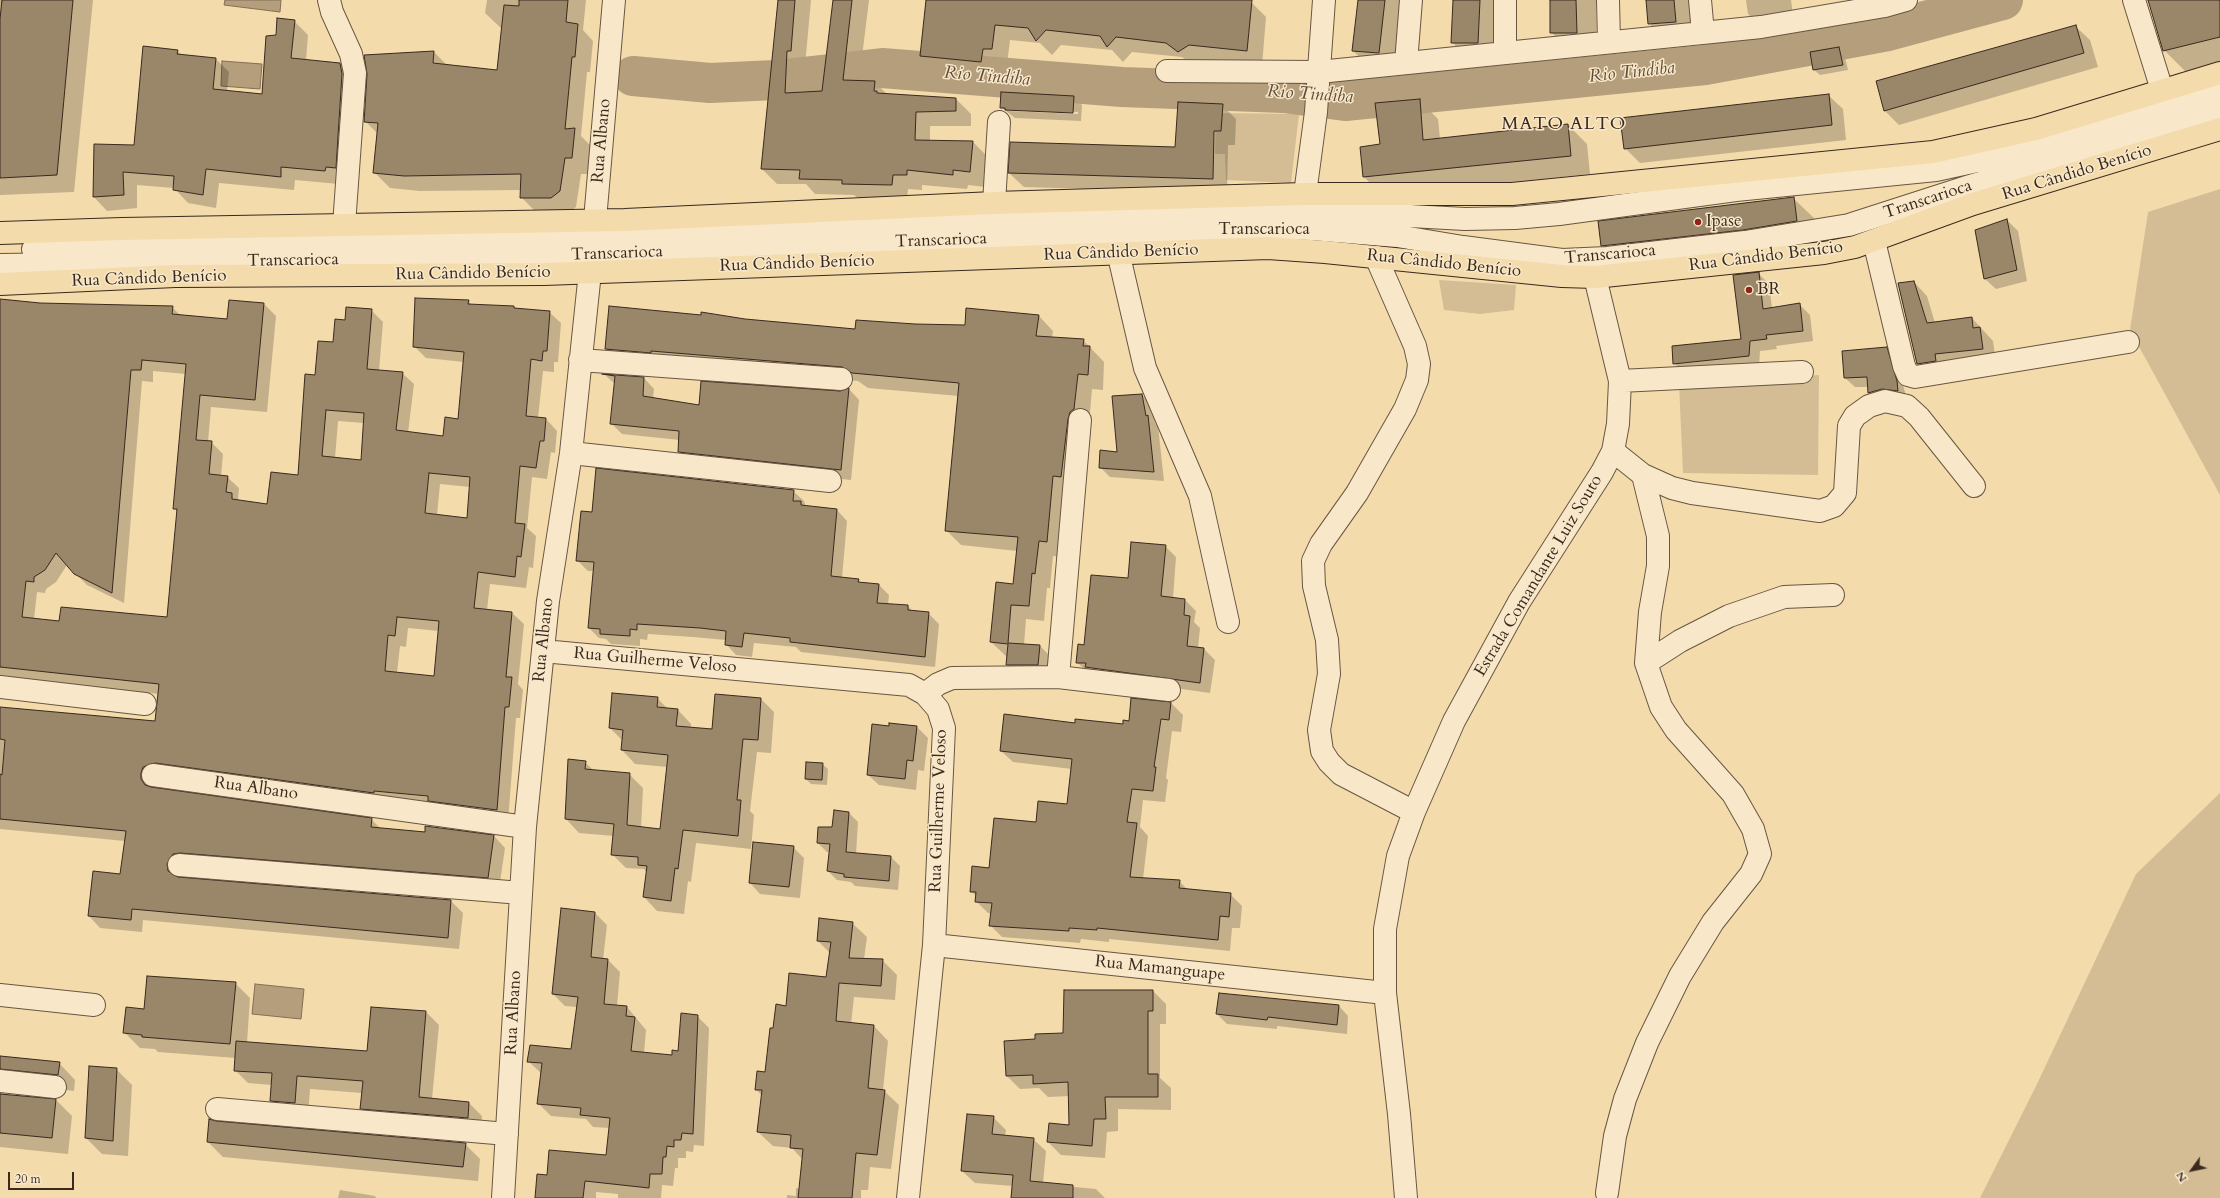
<!DOCTYPE html>
<meta charset="utf-8">
<style>
body{margin:0}
#map{position:relative;width:2220px;height:1198px;overflow:hidden;background:#f4dbac;font-family:Cardo,serif}
canvas{display:block}
.north{position:absolute;left:2172px;top:1150px;width:40px;height:40px;-webkit-text-stroke:3px #f8e8c9;paint-order:stroke;rotate:237deg;font-size:11px;font-weight:700;line-height:16px;text-align:center;color:#39291e}
.north::after{content:'';display:block;margin:auto;width:14px;height:18px;background:#39291e;clip-path:polygon(50% 0,100% 100%,50% 72%,0 100%)}
.scale{position:absolute;left:8px;top:1172px;width:66px;height:18px;box-sizing:border-box;border:2px solid #39291e;border-top:0;padding-left:5px;font-size:12px;line-height:14px;white-space:nowrap;color:#39291e;-webkit-text-stroke:3px #f8e8c9;paint-order:stroke}
</style>
<div id="map">
<canvas width="2220" height="1198"></canvas>
<div class="north">N</div>
<div class="scale">20 m</div>
</div>
<script>
const ctx = document.querySelector('canvas').getContext('2d');
ctx.lineJoin = 'round';
function fillPath(path, color) {
  ctx.fillStyle = color;
  ctx.fill(path, 'evenodd');
}
function shape(rows) {
  const path = new Path2D();
  for (const r of rows) {
    path.moveTo(r[0], r[1]);
    for (let i = 2; i < r.length; i += 2) path.lineTo(r[i], r[i + 1]);
  }
  return path;
}
function stroke(path, color, width, dash) {
  ctx.strokeStyle = color;
  ctx.lineWidth = width;
  ctx.lineCap = dash ? 'butt' : 'round';
  ctx.setLineDash(dash || []);
  ctx.stroke(path);
}
function label(font, color, halo, rows, align = 'center') {
  ctx.font = font + ' Cardo,serif';
  ctx.lineWidth = 3;
  ctx.setLineDash([]);
  ctx.textBaseline = 'middle';
  ctx.strokeStyle = halo;
  ctx.fillStyle = color;
  for (const [text, x, y, turn = 0] of rows) {
    ctx.save();
    ctx.translate(x, y);
    ctx.rotate((+turn || 0) * Math.PI / 180);
    ctx.textAlign = isNaN(turn) ? turn : align;
    if (halo) ctx.strokeText(text, 0, 0);
    ctx.fillText(text, 0, 0);
    ctx.restore();
  }
}
fillPath(shape([
 [1216,113,1299,114,1291,183,1226,180,1225,154,1215,154],
 [2220,189,2220,495,2130,330,2148,212],
 [1439,280,1516,285,1514,310,1480,314,1444,310],
 [1819,375,1818,475,1683,473,1679,383],
 [2220,793,2220,1198,1980,1198,2037,1084,2136,874]
]), '#d4bd94');
const water = shape([
 [225,0,281,0,280,12,224,5,225,0],
 [222,61,262,64,260,89,221,86,222,61],
 [255,984,304,989,301,1019,252,1014,255,984]
]);
fillPath(water, '#b49e7c');
stroke(water, '#836f56', 1);
fillPath(shape([
 [0,0,93,0,74,192,0,195],
 [487,0,586,0,583,30,593,41,590,72,587,72,581,136,590,145,588,174,581,174,576,207,568,213,537,213,521,197,521,190,420,191,390,188,374,172,378,134,365,121,368,74,365,56,434,52,448,66,498,71,502,29,485,13],
 [780,0,811,0,805,66,802,65,800,93,822,92,834,0,869,0,859,82,874,82,887,94,956,99,971,114,971,126,930,126,930,141,973,142,988,157,985,187,968,185,967,189,922,185,922,190,908,189,907,200,858,198,854,195,815,194,806,184,777,184,762,169],
 [927,0,1234,0,1251,2,1266,17,1262,66,1204,60,1194,66,1182,57,1132,52,1123,62,1112,50,1061,45,1052,55,1040,43,1010,40,1007,64,998,63,996,77,936,71,921,56],
 [1359,0,1407,0,1400,73,1374,71,1353,51],
 [1454,0,1501,0,1499,63,1472,63,1452,42],
 [1551,0,1596,0,1597,53,1572,53,1551,32],
 [1647,0,1693,0,1696,42,1669,44,1649,23],
 [1746,0,1791,0,1795,30,1769,35,1748,14],
 [2149,0,2220,0,2220,74,2194,80,2164,50],
 [294,21,308,35,306,60,340,64,353,77,339,184,295,180,294,190,219,183,216,208,188,203,174,188,137,185,137,208,107,211,94,197,95,145,135,146,177,51,182,55,216,59,229,72,227,92,263,95,277,36],
 [2075,26,2090,40,2098,67,1899,125,1885,111,1877,82],
 [1839,48,1844,53,1848,70,1820,75,1814,70],
 [1828,95,1843,109,1846,140,1640,163,1625,148],
 [1073,97,1082,105,1081,121,1015,118,1001,107],
 [1008,109,1078,112,1078,114,1008,111],
 [1419,100,1438,119,1440,139,1568,125,1587,144,1590,174,1383,196,1364,177,1361,147,1381,145],
 [1222,105,1236,119,1235,145,1228,145,1227,193,1024,187,1009,173,1176,148],
 [1793,198,1815,219,1818,242,1765,251,1624,267,1602,245],
 [2007,220,2018,231,2027,281,1996,289,1985,279],
 [1758,273,1769,284,1772,308,1799,304,1810,315,1813,341,1776,346,1777,349,1760,351,1759,367,1685,374,1674,363,1742,340],
 [1914,282,1927,296,1935,323,1972,318,1993,341,1996,362,1931,377,1918,364],
 [0,300,40,304,172,307,181,316,228,320,264,304,276,316,267,412,211,407,208,442,211,442,223,454,221,476,227,477,239,488,238,500,268,505,298,476,316,376,345,321,371,310,383,322,379,371,402,373,414,384,408,433,444,437,459,420,464,362,426,358,414,346,468,301,472,305,514,307,516,309,549,312,561,323,558,362,554,362,554,372,543,371,538,418,546,419,557,431,555,453,551,452,547,479,532,477,527,528,536,536,533,568,529,567,526,588,490,584,487,610,512,613,524,624,518,684,523,690,520,718,516,718,508,822,152,785,152,789,371,819,381,829,494,836,505,848,499,889,178,876,178,878,451,901,463,913,459,949,143,920,142,932,100,928,89,916,121,875,125,841,0,829,0,709,156,722,159,694,0,678],
 [153,371,186,374,174,508,178,512,168,619,60,622,34,619,37,592,45,593,46,589,56,582,67,565,87,585,124,603,142,381,153,382],
 [338,421,364,423,361,461,335,458],
 [440,484,470,487,468,519,437,515],
 [408,628,439,631,435,677,397,673,400,646,406,647],
 [1038,315,1053,331,1052,338,1083,340,1104,362,1103,390,1092,389,1089,424,1062,557,1053,556,1050,588,1047,588,1044,621,1026,619,1024,645,1040,646,1055,661,1053,679,1022,680,1007,665,1007,657,991,642,1014,585,1017,551,961,545,946,530,959,396,868,388,858,381,666,365,621,364,606,349,745,320,856,330,915,325,966,326],
 [1886,348,1896,358,1907,400,1878,402,1869,392,1868,387,1855,387,1845,378],
 [605,375,644,378,654,389,653,398,700,406,840,392,849,389,859,400,851,480,689,462,679,452,680,440,622,434,611,423,615,384],
 [1142,395,1152,404,1155,423,1158,426,1164,481,1110,477,1100,467,1119,453],
 [793,491,804,501,806,507,837,510,847,521,842,578,858,580,862,584,879,585,889,595,888,605,908,606,913,612,928,613,939,624,935,667,801,652,796,647,754,643,752,657,736,655,726,644,726,640,693,637,648,634,647,640,640,639,640,646,611,644,606,639,599,638,589,628,594,571,588,571,577,560,593,513],
 [1165,546,1176,557,1173,599,1185,600,1196,611,1194,622,1200,628,1198,648,1204,649,1215,660,1210,693,1097,677,1088,673,1077,662,1085,646,1129,580],
 [657,698,668,709,678,710,691,724,691,729,713,730,761,699,774,712,771,753,757,752,750,811,754,815,751,849,696,843,691,882,688,881,684,914,657,911,644,897,647,873,644,869,626,868,612,854,614,836,579,833,566,819,585,762,594,771,629,774,643,788,641,828,661,830,668,767,635,764,622,750,623,741,610,728],
 [1132,699,1171,703,1183,715,1181,732,1172,731,1166,778,1168,780,1165,802,1143,800,1140,827,1148,836,1143,879,1179,881,1188,890,1230,894,1242,906,1240,928,1232,928,1230,951,1109,939,1109,942,1081,939,1080,943,1002,937,990,925,992,914,988,913,976,901,977,897,971,891,990,869,1037,823,1068,805,1072,769,1013,762,1001,751,1076,724,1124,725,1130,722],
 [890,727,917,727,928,738,924,771,918,770,916,790,879,785,868,775],
 [807,763,822,764,828,769,827,785,811,784,806,779],
 [849,813,858,822,856,854,891,857,900,866,898,890,855,886,851,882,837,880,828,871,830,852,827,852,818,843],
 [793,847,804,858,800,898,760,894,750,883],
 [595,913,607,925,603,960,608,960,620,972,617,1006,627,1007,646,1030,644,1053,673,1056,678,1052,697,1016,709,1028,704,1146,694,1145,693,1152,686,1151,686,1158,678,1158,678,1168,675,1168,673,1186,662,1185,661,1198,618,1198,618,1194,596,1192,596,1198,536,1198,548,1176,607,1156,610,1128,593,1127,586,1119,551,1116,539,1104,542,1074,528,1061,572,1050,578,1007,565,1006,553,994],
 [852,923,867,937,864,959,882,960,897,975,895,1000,854,997,851,1024,874,1026,888,1041,883,1090,899,1105,891,1169,870,1167,868,1190,861,1190,861,1198,787,1198,787,1195,796,1196,796,1188,800,1189,803,1160,792,1148,773,1146,758,1132,762,1096,756,1089,766,1073,774,1030,787,1007,827,978,830,953,818,941],
 [235,983,250,998,247,1043,368,1052,426,1012,439,1025,432,1099,469,1103,482,1116,481,1131,374,1121,361,1108,362,1093,310,1089,308,1116,284,1114,271,1101,272,1085,248,1083,235,1070,236,1058,158,1052,155,1049,140,1048,124,1032,145,1010],
 [1153,991,1166,1004,1166,1024,1160,1024,1160,1078,1171,1088,1171,1110,1118,1109,1118,1131,1107,1132,1105,1158,1061,1155,1048,1142,1070,1126,1070,1096,1048,1097,1039,1088,1020,1089,1007,1076,1037,1040,1064,1034],
 [1339,1006,1348,1016,1347,1034,1277,1026,1277,1029,1227,1024,1217,1014],
 [0,1057,59,1063,75,1080,74,1091,18,1084,6,1089,4,1095,56,1100,72,1116,68,1154,0,1147],
 [116,1069,132,1085,128,1156,102,1154,86,1138],
 [993,1117,1006,1130,1005,1136,1033,1139,1046,1151,1043,1184,1096,1189,1105,1198,1012,1198,1013,1186,975,1183,962,1171],
 [216,1122,465,1144,480,1159,478,1181,223,1157,208,1142],
 [340,1190,375,1196,376,1198,338,1198]
]), '#0003');
stroke(shape([
 [633,76,710,83,776,80,882,68,1122,87,1284,93,1345,101,1705,65,1888,31,2003,0]
]), '#b49e7c', 40);
const building = shape([
 [2,0,73,0,57,175,0,178,0,19,2,0],
 [519,0,568,0,566,22,578,24,575,57,572,57,565,129,575,128,572,158,565,158,560,191,551,198,520,198,521,174,404,176,373,173,378,123,364,122,367,74,364,55,434,51,433,63,497,70,504,5,519,6,519,0],
 [778,0,795,0,791,51,787,51,785,93,822,91,833,0,852,0,843,80,875,81,874,91,877,91,877,93,956,98,956,111,916,112,915,140,973,141,970,172,953,170,953,175,907,170,907,175,893,175,892,185,842,184,842,180,799,179,800,170,761,169,778,0],
 [926,0,1252,0,1247,51,1189,45,1178,52,1166,43,1116,37,1107,47,1100,36,1046,30,1036,41,1028,28,995,25,992,49,983,49,981,62,920,56,926,0],
 [1358,0,1385,0,1379,53,1352,51,1358,0],
 [1453,0,1480,0,1478,43,1451,43,1453,0],
 [1550,0,1576,0,1577,33,1550,33,1550,0],
 [1646,0,1674,0,1676,22,1648,24,1646,0],
 [2148,0,2220,0,2220,37,2163,51,2148,0],
 [277,18,295,20,291,58,340,63,342,74,336,168,326,167,325,171,281,167,281,177,206,169,203,195,173,190,174,176,123,172,124,195,93,197,94,144,134,145,143,46,178,50,177,54,216,58,213,89,262,94,266,36,276,35,277,18],
 [2076,25,2084,53,1884,111,1876,81,2076,25],
 [1839,47,1843,65,1813,70,1810,52,1839,47],
 [1001,92,1074,96,1073,113,1005,110,1005,108,1000,108,1001,92],
 [1829,94,1832,125,1624,149,1620,118,1829,94],
 [1420,99,1423,140,1568,124,1571,156,1363,177,1360,147,1380,144,1375,103,1420,99],
 [1178,102,1223,104,1221,131,1214,131,1213,179,1008,173,1010,142,1175,147,1178,102],
 [1794,197,1797,221,1743,230,1601,246,1598,221,1794,197],
 [2007,219,2017,270,1984,279,1975,230,2007,219],
 [1759,272,1763,309,1800,303,1803,331,1766,335,1767,339,1750,341,1749,356,1673,364,1672,346,1741,339,1733,275,1759,272],
 [1914,281,1927,323,1972,317,1973,328,1980,327,1983,349,1935,354,1936,361,1917,364,1898,283,1914,281],
 [415,298,469,300,468,304,514,306,514,308,550,311,547,351,543,351,542,361,531,359,526,416,546,418,544,441,540,441,536,468,520,466,515,523,525,524,521,557,517,556,515,577,478,572,474,608,512,612,506,677,512,677,509,707,505,707,497,810,428,801,428,796,374,791,374,793,155,763,143,767,141,773,141,779,145,785,151,787,372,818,371,827,425,832,425,826,494,835,488,878,180,853,173,854,167,864,168,871,178,877,451,900,448,938,132,909,131,920,88,916,93,871,120,874,126,831,0,819,0,774,2,775,5,740,0,739,0,707,155,721,159,684,0,667,0,299,40,303,173,306,172,314,227,319,229,300,264,303,255,400,200,395,196,440,212,441,209,474,228,476,226,492,232,493,232,499,267,504,271,472,298,475,305,374,315,375,318,341,333,342,335,319,345,320,346,307,372,309,367,369,403,372,396,430,443,436,445,417,458,419,464,352,413,347,415,298],
 [142,360,186,364,173,509,177,509,167,617,61,607,59,621,22,617,26,581,34,582,34,577,45,570,56,553,74,574,112,593,131,370,141,370,142,360],
 [326,410,364,413,361,460,322,456,326,410],
 [429,473,470,477,467,518,425,513,429,473],
 [397,617,439,621,434,676,385,671,388,635,395,636,397,617],
 [609,306,701,315,701,312,745,319,855,329,856,320,915,324,965,325,966,308,1039,315,1036,336,1084,339,1083,346,1090,346,1088,375,1078,374,1074,409,1070,412,1068,419,1061,477,1053,476,1047,542,1039,541,1035,574,1032,573,1029,606,1011,605,1008,643,1040,645,1038,665,1006,665,1008,644,990,642,996,582,1013,584,1018,537,945,531,959,383,852,373,842,367,651,351,651,353,605,349,609,306],
 [1887,347,1897,381,1898,391,1882,389,1868,393,1867,377,1844,378,1842,351,1887,347],
 [602,374,644,377,643,396,699,405,701,381,840,391,849,388,841,470,678,452,679,431,610,424,615,376,602,374],
 [1142,394,1146,416,1148,415,1154,472,1099,468,1100,450,1117,452,1112,396,1142,394],
 [596,468,794,490,793,501,801,501,801,505,837,509,831,576,859,579,858,582,879,584,877,603,908,605,908,610,929,612,925,657,790,642,790,638,744,633,742,647,725,645,726,631,700,628,637,624,637,630,630,629,630,636,600,634,600,629,588,628,594,562,576,561,581,511,592,512,596,468],
 [1131,542,1166,545,1161,596,1185,599,1184,615,1190,616,1187,646,1204,648,1200,683,1085,667,1086,663,1076,663,1078,644,1084,645,1091,575,1128,578,1131,542],
 [612,693,658,697,657,707,678,709,676,726,712,729,715,694,761,698,758,740,743,739,737,800,741,800,738,836,683,830,678,869,675,868,671,901,643,897,647,866,638,865,638,857,611,855,614,824,565,819,568,759,586,761,585,769,630,773,627,825,660,829,668,755,621,750,623,730,609,728,612,693],
 [1131,698,1171,702,1169,720,1161,719,1154,767,1156,767,1153,791,1132,789,1127,822,1137,823,1130,877,1180,880,1179,888,1231,893,1229,917,1220,916,1218,940,1097,928,1097,930,1069,928,1069,931,989,926,992,903,975,902,976,892,970,892,972,866,989,868,994,818,1036,822,1038,801,1067,804,1072,759,1000,751,1004,714,1075,723,1075,719,1123,724,1123,720,1129,721,1131,698],
 [889,723,917,726,913,761,907,760,905,779,867,775,872,724,889,726,889,723],
 [806,762,823,763,822,780,805,779,806,762],
 [834,810,849,812,846,852,891,856,889,881,844,877,844,874,827,871,830,844,817,843,818,827,832,827,834,810],
 [753,842,794,846,789,887,749,883,753,842],
 [561,908,595,912,591,957,608,959,604,1004,627,1006,626,1016,635,1017,631,1051,672,1055,672,1050,678,1051,681,1013,698,1015,693,1134,682,1133,681,1140,674,1140,674,1147,667,1146,666,1157,663,1157,662,1174,650,1174,649,1188,585,1181,583,1198,535,1198,537,1174,547,1175,549,1150,606,1155,610,1118,580,1115,581,1108,537,1104,542,1063,527,1062,530,1045,571,1049,578,997,552,994,561,908],
 [819,918,853,922,849,958,883,959,881,986,839,983,836,1021,874,1025,868,1088,885,1090,877,1155,856,1153,852,1198,798,1198,803,1149,790,1148,791,1135,757,1132,762,1090,755,1090,757,1071,765,1072,770,1028,773,1028,776,1004,786,1006,789,973,826,977,831,942,817,941,819,918],
 [147,976,236,982,230,1044,142,1037,142,1035,123,1033,126,1007,144,1009,147,976],
 [1064,990,1153,990,1153,1011,1148,1011,1148,1074,1158,1074,1158,1097,1105,1097,1106,1119,1094,1119,1092,1146,1047,1142,1049,1123,1069,1125,1068,1082,1033,1084,1033,1075,1006,1076,1004,1041,1035,1039,1035,1034,1063,1033,1064,990],
 [1219,993,1339,1005,1337,1025,1268,1017,1267,1020,1216,1014,1219,993],
 [371,1007,426,1011,419,1097,469,1102,468,1118,360,1109,363,1081,297,1076,295,1103,270,1101,272,1073,234,1071,236,1041,367,1051,371,1007],
 [0,1056,60,1062,58,1075,0,1069,0,1056],
 [89,1066,117,1068,113,1141,85,1138,89,1066],
 [0,1094,56,1099,52,1138,0,1133,0,1094],
 [967,1114,994,1116,992,1134,1034,1138,1030,1181,1073,1185,1073,1198,1011,1198,1013,1175,961,1171,967,1114],
 [209,1119,216,1121,466,1143,463,1167,207,1142,209,1119]
]);
fillPath(building, '#9a8668');
stroke(building, '#39291e', 1);
const minor = shape([
 [329,0,332,12,351,54,355,73,344,225],
 [1505,0,1505,53],
 [1608,0,1609,42],
 [1700,0,1703,33],
 [2134,0,2162,90],
 [1406,63,1411,0],
 [1167,71,1319,72,1761,27,1885,6,1906,0],
 [994,203,999,122],
 [1307,213,1305,194,1316,112,1324,0],
 [600,239,595,220,614,0],
 [1874,241,1904,366,1908,375,1915,377,2128,342],
 [33,249,596,238,1279,211,1355,213,1465,219,1515,218,1559,214,1736,190,1936,170,2041,147,2220,92],
 [1118,252,1145,368,1200,496,1228,622],
 [1376,257,1415,346,1419,364,1417,380,1405,409,1357,493,1321,544,1313,561,1314,586,1327,640,1329,674,1319,730,1322,751,1329,762,1341,774,1414,812],
 [0,265,543,258,1268,228,1312,229,1397,236,1463,247,1562,260,1607,258,1745,242,1849,225,1970,186,2220,112],
 [580,360,841,379],
 [1620,381,1802,372],
 [571,453,830,481],
 [1643,475,1672,488,1692,493,1820,511,1834,506,1845,493,1849,426,1855,416,1869,406,1885,401,1907,406,1919,417,1974,486],
 [543,651,909,685,925,694,938,709,944,728,934,945,908,1198],
 [1646,663,1680,641,1729,616,1784,597,1833,595],
 [1058,677,1080,420],
 [0,687,145,704],
 [925,694,938,684,952,678,1058,677,1169,690],
 [153,775,525,827],
 [179,865,521,893],
 [934,945,1385,993],
 [0,995,94,1005],
 [0,1081,55,1087],
 [217,1109,507,1134],
 [1607,1193,1615,1136,1625,1099,1647,1043,1680,976,1713,922,1751,874,1760,854,1753,829,1733,794,1676,730,1661,707,1646,663,1650,612,1658,566,1658,536,1643,475,1613,451],
 [503,1198,525,827,548,601,571,453,590,272],
 [1406,1198,1399,1114,1385,993,1385,929,1398,856,1414,812,1454,721,1519,602,1602,472,1613,451,1618,424,1620,381,1595,277]
]);
const major = shape([
 [0,233,122,229,625,220,994,203,1305,194,1512,194,1933,152,2036,129,2220,73],
 [0,284,175,276,544,274,1268,248,1325,252,1562,276,1595,277,1824,253,1855,247,1973,204,2220,129]
]);
stroke(minor, '#685642', 24);
stroke(major, '#39291e', 24);
stroke(minor, '#f8e8c9', 22);
stroke(major, '#f4dbac', 22);
for (const [x, y, r, color] of [
 [1698,222,4,"#8f2418"],
 [1749,290,4,"#8f2418"]
]) {
  const dot = new Path2D();
  dot.arc(x, y, r, 0, 2 * Math.PI);
  ctx.fillStyle = color;
  ctx.fill(dot);
  stroke(dot, '#f8e8c9', 1.5);
}
label('17px', '#39291e', '#f8e8c9', [
 ["Rua Albano",602,141,-85],
 ["Rua Cândido Benício",2077,173,-17],
 ["Transcarioca",1928,200,-18],
 ["Transcarioca",1264,230],
 ["Transcarioca",941,241,-2],
 ["Rua Cândido Benício",1121,253,-2],
 ["Transcarioca",617,254,-2],
 ["Transcarioca",1610,255,-5],
 ["Rua Cândido Benício",1766,257,-7],
 ["Transcarioca",293,261,-1],
 ["Rua Cândido Benício",797,264,-2],
 ["Rua Cândido Benício",1444,264,6],
 ["Rua Cândido Benício",473,274,-1],
 ["Rua Cândido Benício",149,279,-2],
 ["Estrada Comandante Luiz Souto",1539,576,-59],
 ["Rua Albano",544,640,-84],
 ["Rua Guilherme Veloso",655,661,5],
 ["Rua Albano",256,789,8],
 ["Rua Guilherme Veloso",939,811,-88],
 ["Rua Mamanguape",1160,969,6],
 ["Rua Albano",514,1013,-87]
]);
label('17px', '#39291e', '#f8e8c9', [
 ["Ipase",1706,222],
 ["BR",1757,290]
], 'left');
label('italic 18px', '#5e4c3a', '#f8e8c9', [
 ["Rio Tindiba",1632,73,-6],
 ["Rio Tindiba",987,77,5],
 ["Rio Tindiba",1310,95,4]
]);
ctx.letterSpacing = '1px';
label('18px', '#39291e', '#f8e8c9', [
 ["MATO ALTO",1564,125]
]);
ctx.letterSpacing = '0px';
</script>
